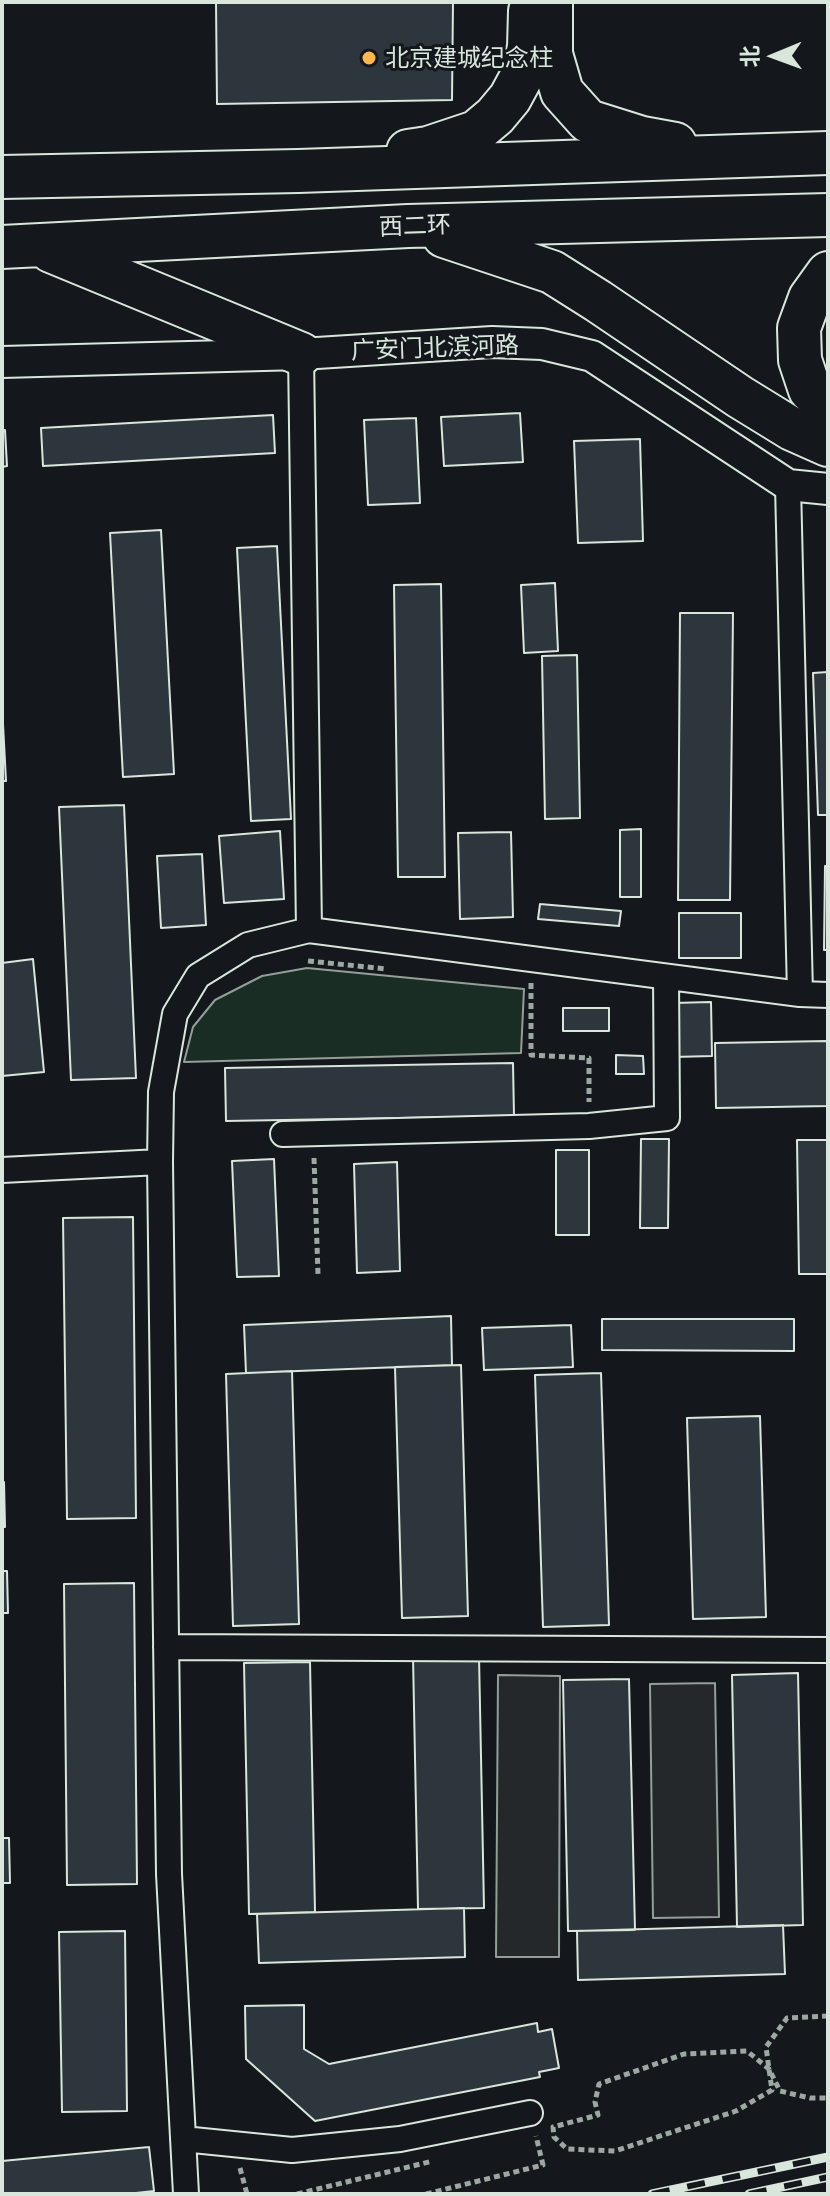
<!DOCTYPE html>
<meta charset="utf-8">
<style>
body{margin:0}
#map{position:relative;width:830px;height:2196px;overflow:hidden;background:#14181c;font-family:Lato,"Noto Sans SC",sans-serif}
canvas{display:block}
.frame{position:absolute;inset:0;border:4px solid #d8e6dc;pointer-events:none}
.north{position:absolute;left:734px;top:16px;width:80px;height:80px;-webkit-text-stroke:6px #14181c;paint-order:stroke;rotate:269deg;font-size:22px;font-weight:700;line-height:32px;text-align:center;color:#d8e6dc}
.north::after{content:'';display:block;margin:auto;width:28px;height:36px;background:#d8e6dc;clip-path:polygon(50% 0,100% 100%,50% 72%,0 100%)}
</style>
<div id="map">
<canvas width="830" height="2196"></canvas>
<div class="frame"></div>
<div class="north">北</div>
</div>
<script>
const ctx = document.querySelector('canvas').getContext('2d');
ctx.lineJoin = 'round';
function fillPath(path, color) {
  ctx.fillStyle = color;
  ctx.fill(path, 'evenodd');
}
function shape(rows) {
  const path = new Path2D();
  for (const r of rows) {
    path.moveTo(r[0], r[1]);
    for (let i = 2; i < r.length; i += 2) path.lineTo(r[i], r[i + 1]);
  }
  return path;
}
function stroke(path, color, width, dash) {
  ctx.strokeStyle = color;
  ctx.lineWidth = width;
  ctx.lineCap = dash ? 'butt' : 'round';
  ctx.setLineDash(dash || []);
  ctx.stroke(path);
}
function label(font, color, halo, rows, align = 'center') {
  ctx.font = font + ' Lato,"Noto Sans SC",sans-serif';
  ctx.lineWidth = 6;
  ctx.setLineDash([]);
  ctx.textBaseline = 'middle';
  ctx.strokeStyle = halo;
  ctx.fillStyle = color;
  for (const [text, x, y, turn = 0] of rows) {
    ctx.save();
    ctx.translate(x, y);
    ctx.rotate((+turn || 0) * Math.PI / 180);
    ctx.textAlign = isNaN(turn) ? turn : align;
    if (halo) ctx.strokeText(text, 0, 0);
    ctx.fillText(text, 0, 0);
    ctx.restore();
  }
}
const green = shape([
 [307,968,524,989,521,1053,184,1062,193,1027,215,1000,262,976,307,968]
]);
fillPath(green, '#1a2d24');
stroke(green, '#939e99', 2);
const parking = shape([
 [498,1675,560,1676,559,1957,496,1957,498,1675],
 [715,1683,719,1917,653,1918,650,1684,715,1683]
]);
fillPath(parking, '#24282b');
stroke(parking, '#939e99', 2);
const building = shape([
 [216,2,453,2,452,100,217,104,216,2],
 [520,413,523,462,444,466,441,417,520,413],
 [273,415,275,453,43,466,41,428,273,415],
 [416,418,420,503,368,505,364,420,416,418],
 [5,430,7,466,2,467,2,431,5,430],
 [640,439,643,541,578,543,574,441,640,439],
 [161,530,174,774,123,777,110,533,161,530],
 [277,546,291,819,251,821,237,548,277,546],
 [555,583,558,651,524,653,521,585,555,583],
 [441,584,445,877,398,877,394,585,441,584],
 [680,613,733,613,730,900,678,900,680,613],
 [577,655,580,818,545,819,542,656,577,655],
 [828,672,828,815,818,815,813,673,828,672],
 [2,705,6,781,2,781,2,705],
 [124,805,136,1078,71,1080,59,807,124,805],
 [641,829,641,897,620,897,620,830,641,829],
 [280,831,284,899,224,903,219,836,280,831],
 [511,832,513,917,460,919,458,833,511,832],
 [202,854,206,925,161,928,157,856,202,854],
 [825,866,828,866,828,950,824,950,825,866],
 [540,904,621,911,619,926,538,919,540,904],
 [679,913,741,913,741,958,679,958,679,913],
 [33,959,44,1072,2,1076,2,963,33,959],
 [711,1002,712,1056,673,1057,673,1003,711,1002],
 [563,1008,609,1008,609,1031,563,1031,563,1008],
 [828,1041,828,1106,716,1108,715,1043,828,1041],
 [616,1055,643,1056,644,1074,616,1074,616,1055],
 [513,1063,514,1116,226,1121,225,1068,513,1063],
 [641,1139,669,1139,668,1228,640,1228,641,1139],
 [797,1140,828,1140,828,1274,799,1274,797,1140],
 [556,1150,589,1150,589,1235,556,1235,556,1150],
 [274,1159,279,1276,237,1277,232,1161,274,1159],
 [397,1162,400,1271,357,1273,354,1164,397,1162],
 [133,1217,136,1518,67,1519,63,1218,133,1217],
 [451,1316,452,1365,246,1373,244,1325,451,1316],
 [602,1319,794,1319,794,1351,602,1350,602,1319],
 [571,1325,573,1367,484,1370,482,1328,571,1325],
 [461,1365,468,1616,402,1618,395,1367,461,1365],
 [292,1371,299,1624,233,1626,226,1374,292,1371],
 [601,1373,609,1625,543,1627,535,1375,601,1373],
 [760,1416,766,1617,693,1619,687,1418,760,1416],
 [2,1482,4,1482,5,1527,2,1527,2,1482],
 [2,1571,7,1571,8,1613,2,1613,2,1571],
 [134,1583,137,1884,67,1885,64,1584,134,1583],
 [479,1656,484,1908,418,1909,413,1657,479,1656],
 [310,1662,315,1912,249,1914,244,1663,310,1662],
 [798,1673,803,1925,737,1927,732,1675,798,1673],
 [629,1679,635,1930,568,1931,563,1680,629,1679],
 [2,1838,9,1838,10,1883,2,1883,2,1838],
 [464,1908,465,1957,259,1963,257,1914,464,1908],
 [783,1925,785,1974,578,1980,577,1931,783,1925],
 [125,1931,127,2111,62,2112,59,1932,125,1931],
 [304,2005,304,2049,329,2064,537,2023,538,2032,552,2029,559,2068,539,2072,540,2077,315,2121,246,2059,245,2006,304,2005],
 [149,2147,154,2191,127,2194,2,2194,2,2161,149,2147]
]);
fillPath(building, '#2c363c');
stroke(building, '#d8e6dc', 2);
const minor = shape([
 [788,485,800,994],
 [309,930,800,994,828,995],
 [283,1134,589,1126,667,1118,666,977],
 [2,1170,160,1162],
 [166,1647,828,1650],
 [183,2139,292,2150,400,2139,530,2113],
 [186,2194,169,1874,160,1162,161,1092,175,1014,198,976,248,945,309,930,301,354]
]);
const tertiary = shape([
 [2,362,301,354,492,342,542,344,592,356,788,485,828,489]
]);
const trunk = shape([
 [551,2,551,54,562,92,588,121,642,138,675,144],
 [408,151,428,148,476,132,495,116,510,98,523,74,529,47,530,11],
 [2,177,298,171,828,153],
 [444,236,552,272,598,301,740,397,792,429,828,445],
 [2,247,408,226,828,215],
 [51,251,301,354],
 [828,273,810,298,799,328,800,360,810,390,828,407]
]);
stroke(minor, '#d8e6dc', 28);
stroke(tertiary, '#d8e6dc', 34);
stroke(trunk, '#d8e6dc', 46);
stroke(shape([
 [308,961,387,969],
 [531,983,531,1055,589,1058,589,1102],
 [314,1158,318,1274],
 [828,2016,787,2018,766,2047,769,2069,772,2090,736,2111,615,2151,567,2149,554,2137,553,2127,598,2115,595,2102,599,2084,684,2054,747,2051,769,2069,780,2091,810,2098,828,2098],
 [240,2168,247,2194],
 [297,2194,433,2161],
 [426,2194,543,2165,536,2136]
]), '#9da8a2', 5, [6, 4]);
stroke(minor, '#14181c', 24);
stroke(tertiary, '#14181c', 30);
stroke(trunk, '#14181c', 42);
const rail = shape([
 [652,2194,828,2157],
 [749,2194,828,2177]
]);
stroke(rail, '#d8e6dc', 9);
stroke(rail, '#14181c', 6, [18]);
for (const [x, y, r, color] of [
 [369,58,8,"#ffb74d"]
]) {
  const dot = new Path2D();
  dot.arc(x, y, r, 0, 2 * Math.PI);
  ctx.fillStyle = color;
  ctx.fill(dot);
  stroke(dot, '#14181c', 3);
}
label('24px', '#d8e6dc', '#14181c', [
 ["北京建城纪念柱",385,58]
], 'left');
label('24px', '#d8e6dc', '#14181c', [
 ["西二环",415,226,-2],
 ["广安门北滨河路",435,348,-2]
]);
</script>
